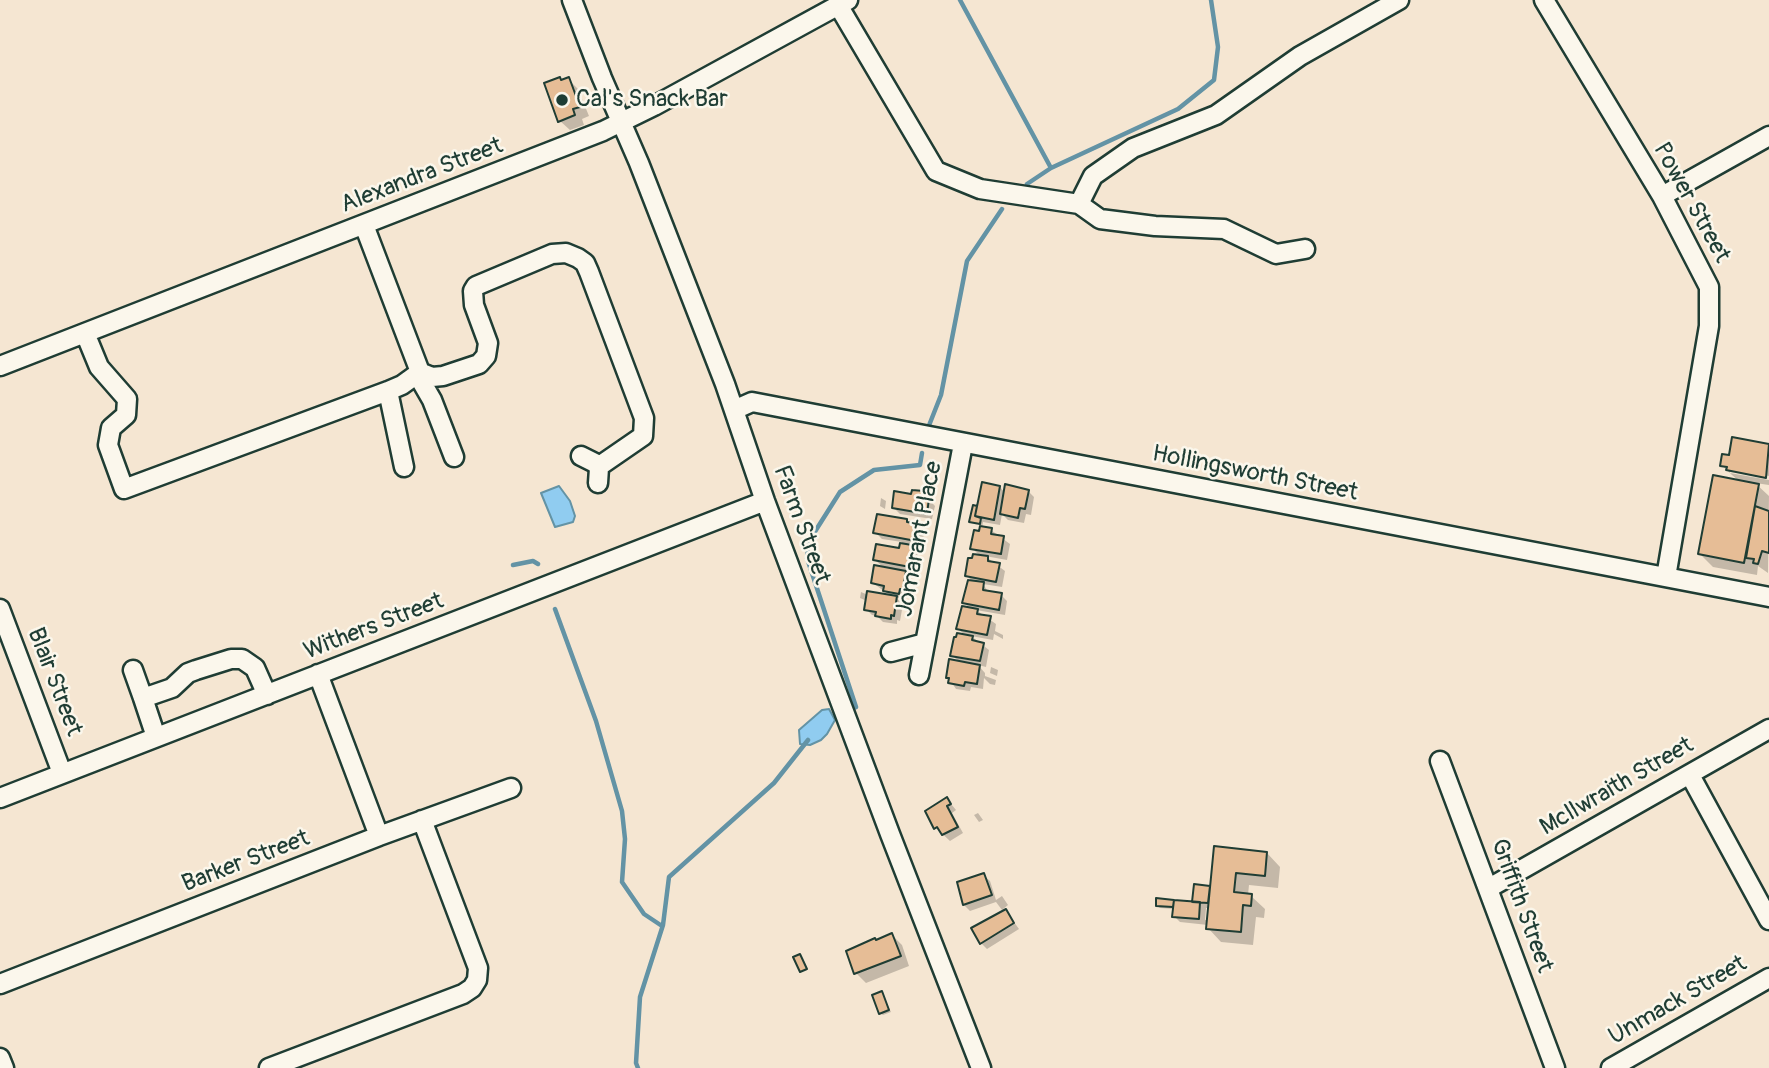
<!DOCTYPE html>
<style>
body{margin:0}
canvas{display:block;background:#f5e6d2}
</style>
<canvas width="1769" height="1068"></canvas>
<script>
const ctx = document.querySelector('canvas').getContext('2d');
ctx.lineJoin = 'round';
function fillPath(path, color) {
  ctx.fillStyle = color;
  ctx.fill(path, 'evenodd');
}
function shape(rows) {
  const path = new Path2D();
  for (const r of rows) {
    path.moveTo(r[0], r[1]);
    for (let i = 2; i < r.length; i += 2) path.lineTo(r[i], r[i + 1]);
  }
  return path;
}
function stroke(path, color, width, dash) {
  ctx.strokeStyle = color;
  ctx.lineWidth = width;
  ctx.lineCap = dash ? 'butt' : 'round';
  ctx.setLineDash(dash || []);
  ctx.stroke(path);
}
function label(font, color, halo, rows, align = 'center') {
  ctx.font = font + ' Pangolin,sans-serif';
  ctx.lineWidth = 5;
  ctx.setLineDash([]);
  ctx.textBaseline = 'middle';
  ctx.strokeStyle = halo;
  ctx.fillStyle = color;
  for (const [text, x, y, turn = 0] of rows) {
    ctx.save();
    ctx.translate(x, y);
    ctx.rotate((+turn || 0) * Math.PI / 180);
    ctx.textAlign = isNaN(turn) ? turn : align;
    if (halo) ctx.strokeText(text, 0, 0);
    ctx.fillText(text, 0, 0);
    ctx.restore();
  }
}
const water = shape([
 [559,486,570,501,575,516,573,522,555,527,541,493,559,486],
 [829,709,835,720,827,734,821,740,810,745,800,744,799,730,822,710,829,709]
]);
fillPath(water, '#90ccf0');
stroke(water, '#6393a5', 2);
fillPath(shape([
 [568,79,578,89,589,116,582,119,584,125,570,130,560,121,562,82],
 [1769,442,1769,476,1730,469,1730,473,1769,480,1769,485,1755,483,1769,496,1768,573,1758,566,1757,575,1713,567,1699,553,1740,482,1732,475,1722,465,1731,457,1768,445],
 [1000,487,1005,493,1028,491,1034,497,1031,515,1026,514,1024,523,1008,520,1002,514,1000,525,983,522,982,528,991,530,1010,544,1007,560,985,556,1005,571,1002,587,983,584,989,593,1001,595,1007,601,1005,615,976,610,996,624,995,631,1003,635,1003,639,994,634,993,640,971,636,989,650,986,667,978,665,985,673,985,676,996,680,995,685,990,684,984,678,983,689,971,687,970,691,956,689,948,677,960,663,952,655,966,636,958,629,971,609,964,603,974,583,967,576,981,557,972,548,981,533,982,526,971,521,974,507,979,508],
 [923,493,935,506,932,519,900,514,893,507],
 [881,498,886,501,885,509,880,506],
 [906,521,910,525,918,526,924,532,922,546,908,543,918,553,915,572,903,570,911,579,908,595,906,594,905,599,895,597,903,604,900,621,897,620,897,624,883,622,877,616,872,615,866,609,867,601,860,598,861,592,868,595,892,597,873,583,884,568,875,560,901,550,902,542,882,539,875,532],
 [991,667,998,670,997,676,990,673],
 [947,799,956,810,952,813,963,833,950,841,936,828,927,812],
 [978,813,983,820,979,822,974,815],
 [1267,853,1280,867,1278,888,1249,885,1248,895,1251,896,1265,909,1264,918,1256,917,1253,945,1221,942,1208,928,1208,925,1180,922,1174,916,1175,909,1160,908,1157,906,1158,900,1194,903,1195,886,1212,888],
 [1206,908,1210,908,1208,920,1205,920],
 [983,875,990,881,996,900,1002,896,1008,905,1002,910,996,902,970,911,964,905],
 [1006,911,1019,929,987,949,981,943],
 [892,935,902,945,909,966,866,983,856,973,876,942],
 [882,993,891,1012,883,1015,880,1013]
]), '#0003');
stroke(shape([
 [960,0,1051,168],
 [1027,184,1051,168,1178,109,1214,80,1218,47,1211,0],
 [928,428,941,395,967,261,1002,209],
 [513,565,533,561,538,564],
 [555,609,596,721,622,811,625,839,622,882,644,914,662,926],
 [853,708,856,707,807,558,809,541,840,492,874,470,920,465,922,453],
 [638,1068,636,1063,640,997,663,925,669,877,774,783,808,740]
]), '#6393a5', 4.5);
const building = shape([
 [560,77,561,80,569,77,580,107,573,109,575,115,558,122,544,83,560,77],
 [1732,437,1769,444,1766,478,1726,470,1727,467,1720,466,1722,454,1729,455,1732,437],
 [1713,475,1759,484,1744,563,1698,554,1713,475],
 [982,482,1000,486,994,520,975,516,982,482],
 [1005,484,1029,490,1025,509,1020,508,1018,518,1000,514,1005,484],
 [912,490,924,491,923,497,929,498,927,514,892,508,894,491,911,494,912,490],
 [973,505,977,506,975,516,981,518,980,524,969,522,973,505],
 [1755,506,1769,511,1769,553,1762,551,1758,564,1753,563,1754,559,1746,558,1755,506],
 [877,514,907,519,907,522,918,524,916,541,873,533,877,514],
 [980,526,992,528,991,534,1004,536,1001,554,970,549,974,530,979,531,980,526],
 [900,543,912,545,910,567,873,560,876,544,899,548,900,543],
 [973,554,988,556,988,561,1000,563,996,582,965,576,968,558,972,558,973,554],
 [874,565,906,571,903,589,900,589,899,594,883,591,884,586,871,583,874,565],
 [968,580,984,582,983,590,1002,593,999,610,962,603,968,580],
 [867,591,897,596,894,616,891,615,891,619,875,616,876,612,864,610,867,591],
 [962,606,978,609,977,614,991,616,987,635,956,629,962,606],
 [957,633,973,636,972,640,984,643,980,661,950,656,954,637,956,637,957,633],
 [949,659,980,665,977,684,965,682,964,686,948,683,949,678,946,678,949,659],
 [947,797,951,804,947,806,958,827,942,835,937,827,934,829,925,811,947,797],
 [1214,846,1267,852,1265,876,1236,873,1234,892,1252,894,1251,906,1243,905,1241,932,1206,929,1214,846],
 [984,873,992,895,963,905,957,882,984,873],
 [1194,884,1210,886,1208,903,1192,902,1194,884],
 [1156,898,1174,900,1173,907,1156,906,1156,898],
 [1174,900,1200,902,1199,919,1172,917,1174,900],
 [1006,909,1014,923,980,944,971,928,1006,909],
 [892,933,901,956,854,974,846,951,875,938,876,940,892,933],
 [800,954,807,969,800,972,793,957,800,954],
 [882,991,889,1010,879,1014,872,995,882,991]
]);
fillPath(building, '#e6bd96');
stroke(building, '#1f3d34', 2);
const minor = shape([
 [572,0,602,78,639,163,725,384,765,501,890,834,981,1068],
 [1544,0,1662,196,1709,287,1709,326,1666,577],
 [838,5,936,171,980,189,1079,204,1100,219,1155,226,1224,229,1276,254,1305,249],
 [1662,196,1769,136],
 [1079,204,1093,176,1133,148,1216,115,1300,56,1399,0],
 [85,333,99,367,127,399,126,415,111,428,108,445,124,489,388,391,402,385,420,372,364,225],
 [0,366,603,131,654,106,848,0],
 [420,372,432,377,443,376,479,364,486,356,488,343,474,305,473,291,476,286,552,254,566,253,578,258,585,263,589,272,644,418,643,436,598,467],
 [417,374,432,400,454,457],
 [388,391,404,467],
 [734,410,752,402,1769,597],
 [581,456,595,463,599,468,598,483],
 [0,609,62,773],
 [891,652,925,643],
 [133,670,143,698],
 [318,674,379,836],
 [919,675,963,444],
 [156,737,143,698,172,688,188,673,196,670,231,659,242,659,255,668,267,695],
 [1440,761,1555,1068],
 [1690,775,1769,920],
 [0,798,765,501],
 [1489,888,1769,729],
 [0,984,379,836,511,788],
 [0,1058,4,1068],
 [269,1068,463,994,472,988,477,980,478,968,422,820],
 [1611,1068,1769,978]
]);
stroke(minor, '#1f3d34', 23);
stroke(minor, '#fbf7ec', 18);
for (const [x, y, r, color] of [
 [562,100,7,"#1f3d34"]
]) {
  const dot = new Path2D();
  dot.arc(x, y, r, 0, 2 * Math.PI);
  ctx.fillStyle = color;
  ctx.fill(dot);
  stroke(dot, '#fbf7ec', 2.5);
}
label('24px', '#1f3d34', '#fbf7ec', [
 ["Cal's Snack Bar",576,100]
], 'left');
label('24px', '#1f3d34', '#fbf7ec', [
 ["Alexandra Street",422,176,-21],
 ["Power Street",1691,203,61],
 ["Hollingsworth Street",1255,474,11],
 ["Farm Street",801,525,70],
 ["Jomarant Place",920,539,-79],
 ["Withers Street",374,627,-21],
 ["Blair Street",54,682,69],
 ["Mcllwraith Street",1617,787,-30],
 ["Barker Street",246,862,-21],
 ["Griffith Street",1521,906,70],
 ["Unmack Street",1678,1001,-30]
]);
</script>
